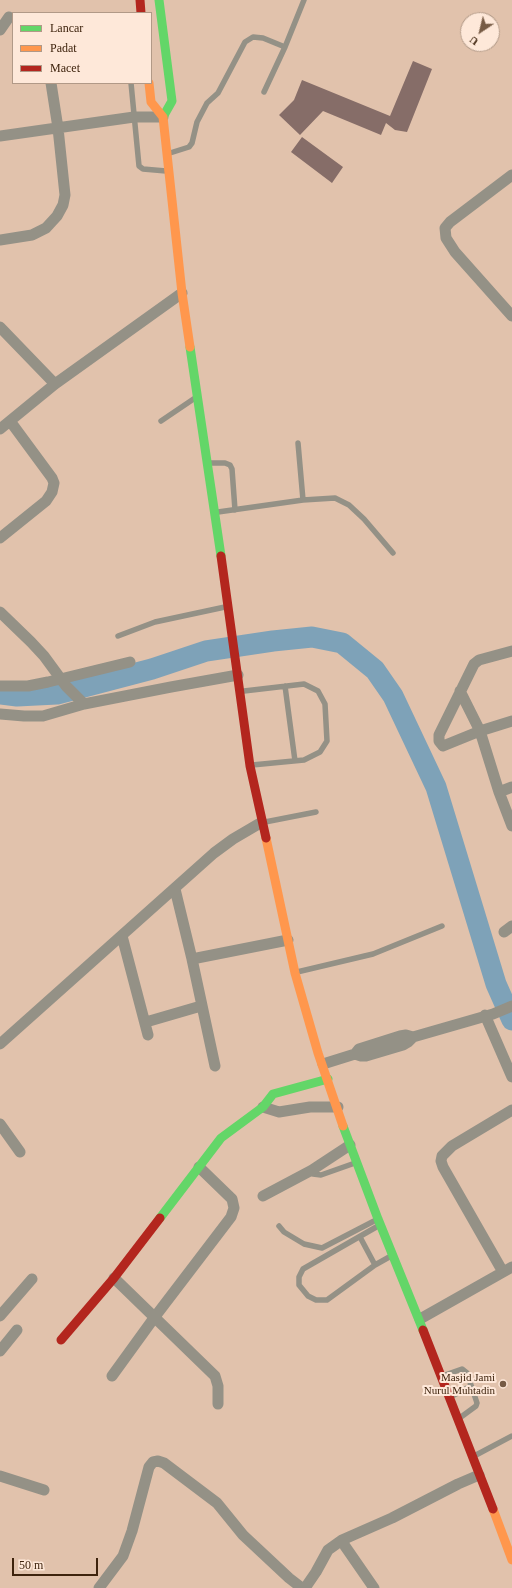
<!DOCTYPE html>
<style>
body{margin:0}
#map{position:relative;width:512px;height:1588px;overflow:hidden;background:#e1c2ac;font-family:Georgia,serif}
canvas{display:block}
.legend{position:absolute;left:12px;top:12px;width:140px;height:72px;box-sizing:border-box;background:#fee8d9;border:1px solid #b19987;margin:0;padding:5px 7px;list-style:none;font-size:12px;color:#3e230d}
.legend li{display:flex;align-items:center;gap:8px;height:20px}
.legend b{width:20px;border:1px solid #b19987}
.north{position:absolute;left:460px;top:12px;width:40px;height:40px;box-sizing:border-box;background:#fee8d9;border:1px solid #b19987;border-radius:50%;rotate:215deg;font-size:11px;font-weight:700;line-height:16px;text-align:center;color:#3e230d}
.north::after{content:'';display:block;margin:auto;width:14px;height:18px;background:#775b45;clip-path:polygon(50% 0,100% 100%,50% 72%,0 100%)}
.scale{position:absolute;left:12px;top:1558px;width:86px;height:18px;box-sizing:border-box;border:2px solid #3e230d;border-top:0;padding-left:5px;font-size:12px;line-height:14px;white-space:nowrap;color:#3e230d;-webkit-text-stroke:3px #fee8d9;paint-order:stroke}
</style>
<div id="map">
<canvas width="512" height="1588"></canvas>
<ul class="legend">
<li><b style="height:5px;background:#63d668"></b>Lancar</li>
<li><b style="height:5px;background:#ff974d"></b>Padat</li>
<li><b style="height:5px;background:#b3261e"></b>Macet</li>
</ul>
<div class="north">U</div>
<div class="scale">50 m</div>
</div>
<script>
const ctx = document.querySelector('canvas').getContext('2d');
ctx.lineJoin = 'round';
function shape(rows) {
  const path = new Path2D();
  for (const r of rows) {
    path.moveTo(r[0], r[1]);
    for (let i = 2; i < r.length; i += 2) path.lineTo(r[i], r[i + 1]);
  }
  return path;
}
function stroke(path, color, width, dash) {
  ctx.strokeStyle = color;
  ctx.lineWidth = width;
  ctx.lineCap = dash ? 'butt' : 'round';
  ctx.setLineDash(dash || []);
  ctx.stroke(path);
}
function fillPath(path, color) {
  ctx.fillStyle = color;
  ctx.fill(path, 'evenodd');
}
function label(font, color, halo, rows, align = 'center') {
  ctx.font = font + ' Georgia,serif';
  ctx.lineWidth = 4;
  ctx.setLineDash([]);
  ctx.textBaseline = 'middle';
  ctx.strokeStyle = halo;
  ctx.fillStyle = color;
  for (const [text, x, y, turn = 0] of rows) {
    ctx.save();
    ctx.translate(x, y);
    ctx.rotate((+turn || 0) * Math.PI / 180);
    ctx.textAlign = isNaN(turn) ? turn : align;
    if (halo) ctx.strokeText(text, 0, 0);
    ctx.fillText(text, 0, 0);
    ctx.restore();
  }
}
stroke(shape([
 [0,694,17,696,57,694,152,669,206,651,273,641,312,637,342,643,375,670,393,696,436,787,496,984,512,1020]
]), '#7ea2b8', 21);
fillPath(shape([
 [413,61,432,69,407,132,395,130,386,123,381,135,323,111,300,135,279,115,294,100,302,80,390,116],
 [302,137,343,167,332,183,291,152]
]), '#866d68');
stroke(shape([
 [131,83,139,166,143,169,166,171],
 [264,92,285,47],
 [170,153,189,147,192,143,197,122,207,103,218,93,245,42,253,37,263,38,285,47,304,0],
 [161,421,195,398],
 [298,443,303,500],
 [210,463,225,463,230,465,232,469,235,510],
 [218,512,303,500,335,498,349,505,364,519,393,553],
 [118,636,155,622,225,607],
 [285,686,295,761],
 [244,691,304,684,318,691,325,704,327,741,320,752,304,760,252,765],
 [265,822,316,812],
 [297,972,373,954,442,926],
 [310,1171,313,1174,321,1175,355,1163],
 [279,1226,284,1232,304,1244,322,1248,376,1220],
 [378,1226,303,1269,299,1277,299,1285,308,1296,316,1300,327,1300,375,1265,391,1256],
 [360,1237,375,1265],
 [445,1375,462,1369,467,1373,477,1403,476,1406,461,1417],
 [452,1396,471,1386],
 [476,1455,512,1436]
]), '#949186', 5.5);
stroke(shape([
 [0,30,9,17],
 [0,136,134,117,163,117],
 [512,175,450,222,445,228,446,238,455,252,512,316],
 [0,240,32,235,46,228,57,216,63,205,65,195,58,128,51,83],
 [0,327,55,384],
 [0,429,55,384,182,293],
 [0,538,46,501,52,492,54,483,52,478,10,421],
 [0,612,31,642,44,656,66,686,84,704],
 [512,651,479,660,474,664,439,735,439,741,443,746,480,731,512,721],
 [0,686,28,686,48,682,130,662],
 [460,691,480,731,499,792,512,826],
 [0,714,24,716,43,716,84,704,171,687,238,675],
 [499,792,512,787],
 [175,889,192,959,215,1066],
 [504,932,512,926],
 [122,936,148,1035],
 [192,959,288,940],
 [485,1015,512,1077],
 [146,1022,201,1006],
 [0,1044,214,853,233,839,262,822],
 [355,1054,361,1056,366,1056,403,1045,408,1042,413,1037,493,1014,512,1006],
 [323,1064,355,1054,359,1049,400,1036,406,1035,413,1037],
 [263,1107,279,1112,310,1107,338,1107],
 [0,1124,20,1152],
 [263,1196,312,1170,350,1145],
 [503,1272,443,1167,441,1161,442,1156,452,1146,512,1110],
 [114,1278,215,1376,218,1386,218,1404],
 [0,1316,32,1279],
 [420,1319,512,1267],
 [0,1351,17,1330],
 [112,1376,154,1318,231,1217,234,1208,232,1199,199,1167],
 [0,1476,44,1490],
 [99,1588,123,1556,132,1531,149,1467,153,1462,158,1461,164,1463,217,1503,243,1535,289,1578,302,1588],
 [305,1588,316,1572,328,1550,342,1540],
 [374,1588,345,1546,342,1540,392,1518,458,1484,479,1475]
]), '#949186', 11);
stroke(shape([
 [159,0,172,101,163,117],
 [190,347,221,556],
 [343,1126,378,1219,423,1330],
 [160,1218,221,1138,263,1107,273,1094,328,1079]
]), '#63d668', 9);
stroke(shape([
 [149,83,151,102,163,117,182,293,190,347],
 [266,838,295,973,318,1053,343,1126],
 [493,1509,512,1560]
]), '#ff974d', 9);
stroke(shape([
 [140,0,141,13],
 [221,556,250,766,266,838],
 [423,1330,493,1509],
 [61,1340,114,1278,160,1218]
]), '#b3261e', 9);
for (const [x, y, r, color] of [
 [503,1384,4,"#775b45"]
]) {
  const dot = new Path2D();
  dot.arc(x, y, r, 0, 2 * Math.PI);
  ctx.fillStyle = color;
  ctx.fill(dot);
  stroke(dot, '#fee8d9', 1.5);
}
label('11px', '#3e230d', '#fee8d9', [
 ["Masjid Jami",495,1378],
 ["Nurul Muhtadin",495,1391]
], 'right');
</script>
